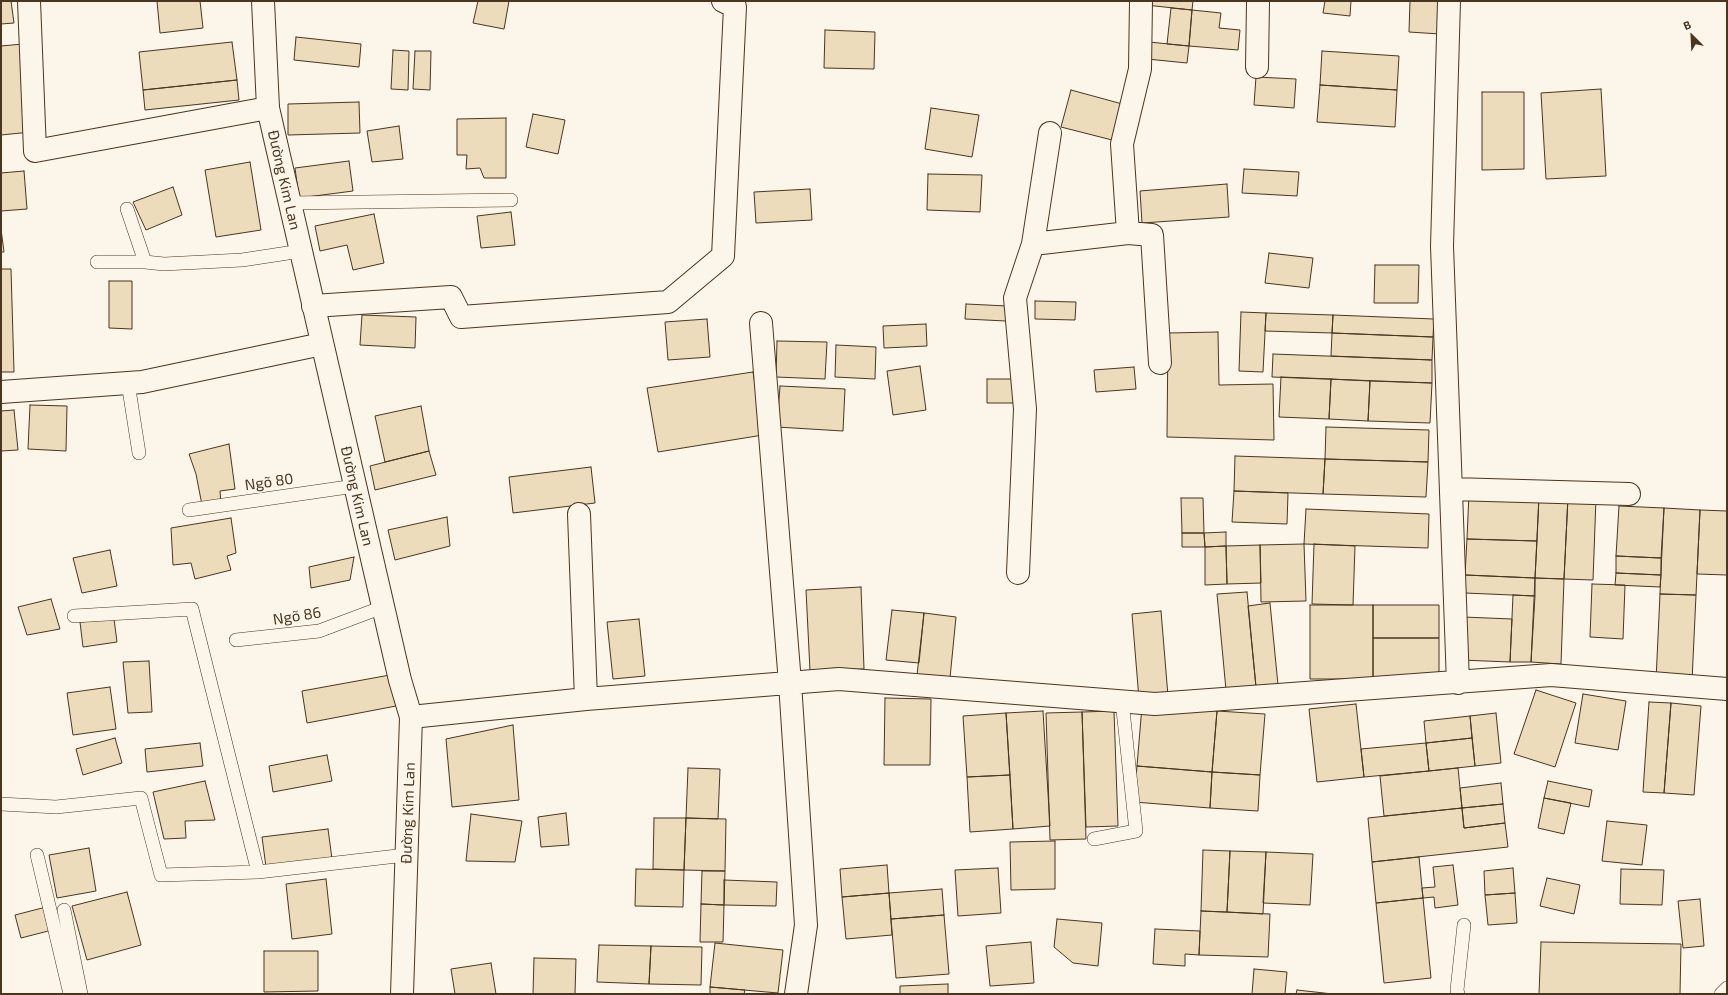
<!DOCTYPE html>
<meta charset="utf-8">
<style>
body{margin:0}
#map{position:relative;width:1728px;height:995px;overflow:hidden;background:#fbf6e9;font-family:"Exo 2",sans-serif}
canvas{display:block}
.frame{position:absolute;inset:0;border:2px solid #4a3520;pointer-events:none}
.north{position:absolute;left:1672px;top:16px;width:40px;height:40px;-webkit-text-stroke:3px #fbf6e9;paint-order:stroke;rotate:336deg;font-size:11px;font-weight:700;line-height:16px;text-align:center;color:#4a3520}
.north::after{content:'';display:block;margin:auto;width:14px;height:18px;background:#4a3520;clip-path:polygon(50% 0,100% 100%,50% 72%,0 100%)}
</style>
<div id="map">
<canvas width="1728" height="995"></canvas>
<div class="frame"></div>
<div class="north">B</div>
</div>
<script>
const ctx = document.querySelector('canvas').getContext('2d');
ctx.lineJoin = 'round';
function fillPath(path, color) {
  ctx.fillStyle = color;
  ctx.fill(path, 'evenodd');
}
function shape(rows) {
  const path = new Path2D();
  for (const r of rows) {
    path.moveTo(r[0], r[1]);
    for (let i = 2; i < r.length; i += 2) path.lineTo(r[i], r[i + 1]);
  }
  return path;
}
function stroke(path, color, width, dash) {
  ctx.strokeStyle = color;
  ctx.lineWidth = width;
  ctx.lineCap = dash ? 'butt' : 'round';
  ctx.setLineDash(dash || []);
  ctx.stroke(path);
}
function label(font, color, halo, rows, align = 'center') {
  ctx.font = font + ' "Exo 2",sans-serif';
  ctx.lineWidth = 3;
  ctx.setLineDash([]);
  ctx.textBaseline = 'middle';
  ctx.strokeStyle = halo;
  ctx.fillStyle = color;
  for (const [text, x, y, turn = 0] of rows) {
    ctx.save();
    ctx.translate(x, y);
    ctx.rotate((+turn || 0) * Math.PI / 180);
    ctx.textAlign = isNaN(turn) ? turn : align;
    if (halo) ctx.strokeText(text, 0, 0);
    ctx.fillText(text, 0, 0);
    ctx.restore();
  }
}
const building = shape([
 [1,1,11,1,14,23,1,24,1,1],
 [157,1,200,1,203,28,160,33,157,1],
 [478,1,509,1,504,29,473,23,478,1],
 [1146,1,1193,1,1192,10,1146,5,1146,1],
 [1325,1,1351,1,1350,16,1323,13,1325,1],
 [1410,1,1442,1,1440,34,1409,32,1410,1],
 [1171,8,1192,10,1189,46,1167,44,1171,8],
 [1192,10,1221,13,1219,28,1240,30,1238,50,1189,46,1192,10],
 [825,30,875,32,874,69,824,68,825,30],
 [296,37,361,44,359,67,294,60,296,37],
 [232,42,237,80,143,90,139,52,232,42],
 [1149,42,1189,46,1187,63,1147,59,1149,42],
 [23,44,31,132,1,135,1,46,23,44],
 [393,50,409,51,408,90,391,89,393,50],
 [415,51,431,51,430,90,413,89,415,51],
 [1322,51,1399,56,1397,90,1320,85,1322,51],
 [1256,77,1296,79,1294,108,1254,105,1256,77],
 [237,80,239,100,145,110,143,90,237,80],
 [1320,85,1397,90,1395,127,1317,122,1320,85],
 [1601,89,1606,176,1546,179,1541,93,1601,89],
 [1071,90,1126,105,1116,141,1061,127,1071,90],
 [1482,92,1524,92,1524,169,1482,170,1482,92],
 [359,102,360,133,288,135,288,104,359,102],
 [931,108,979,115,972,157,925,149,931,108],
 [533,114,565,120,558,154,526,147,533,114],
 [506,118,506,178,484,178,480,168,466,169,467,155,457,155,457,119,506,118],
 [399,126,403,159,372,162,367,131,399,126],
 [349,161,353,191,299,198,295,168,349,161],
 [250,162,261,230,216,237,205,170,250,162],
 [1244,169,1299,172,1297,196,1242,193,1244,169],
 [24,171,27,209,1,211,1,173,24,171],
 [928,174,982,175,980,212,927,210,928,174],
 [1227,184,1229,217,1142,223,1140,191,1227,184],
 [173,187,182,215,146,230,133,202,173,187],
 [810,189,812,220,756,223,754,192,810,189],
 [511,212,515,245,481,248,477,216,511,212],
 [374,214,384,263,353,270,347,245,320,251,315,226,374,214],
 [1,229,4,252,1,252,1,229],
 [1269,253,1313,258,1309,288,1265,283,1269,253],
 [1375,265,1419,265,1418,303,1374,303,1375,265],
 [1,269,11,269,14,372,1,372,1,269],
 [109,281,132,281,132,329,109,328,109,281],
 [1035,301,1076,302,1075,320,1035,319,1035,301],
 [966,304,1007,306,1006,321,965,319,966,304],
 [1241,312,1266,313,1263,372,1239,371,1241,312],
 [1266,313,1333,315,1332,333,1265,331,1266,313],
 [362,315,416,317,415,348,360,345,362,315],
 [1333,315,1434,319,1433,337,1332,333,1333,315],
 [707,319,710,357,668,360,665,322,707,319],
 [926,324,927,346,884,348,883,326,926,324],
 [1218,332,1219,385,1273,384,1274,440,1167,437,1168,333,1218,332],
 [1332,333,1433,337,1432,360,1331,356,1332,333],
 [777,341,827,342,825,379,776,377,777,341],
 [836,345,876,347,875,379,835,377,836,345],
 [1273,354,1432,360,1432,383,1272,377,1273,354],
 [920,366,926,410,893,415,887,371,920,366],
 [1134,367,1136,389,1096,392,1094,370,1134,367],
 [753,372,763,435,658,452,647,388,753,372],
 [1281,377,1331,379,1329,419,1279,417,1281,377],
 [987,379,1018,379,1018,403,987,403,987,379],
 [1331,379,1370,381,1368,421,1329,419,1331,379],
 [1370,381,1432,383,1430,423,1368,421,1370,381],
 [780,386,845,389,843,431,777,427,780,386],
 [30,405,67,406,66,451,28,449,30,405],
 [421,406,429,451,385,462,375,416,421,406],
 [14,410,18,450,1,451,1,411,14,410],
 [1326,427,1429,430,1428,462,1325,459,1326,427],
 [229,444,235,489,220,491,221,505,202,505,196,474,189,454,229,444],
 [429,451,436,475,375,490,370,466,429,451],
 [1235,456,1325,459,1323,494,1234,491,1235,456],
 [1325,459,1428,462,1426,497,1323,494,1325,459],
 [591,467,595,503,513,513,509,477,591,467],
 [1234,491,1288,493,1287,524,1232,522,1234,491],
 [1469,493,1539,496,1537,541,1467,539,1469,493],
 [1539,496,1568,497,1564,579,1535,578,1539,496],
 [1568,497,1596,498,1593,580,1564,579,1568,497],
 [1181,498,1203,498,1204,533,1182,533,1181,498],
 [1619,506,1664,508,1661,558,1616,556,1619,506],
 [1664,508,1700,510,1696,595,1660,594,1664,508],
 [1306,509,1429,514,1428,548,1304,544,1306,509],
 [1700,510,1727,511,1727,575,1697,574,1700,510],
 [447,517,450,546,395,560,388,530,447,517],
 [231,518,236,553,227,556,231,570,195,579,191,563,173,565,171,528,231,518],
 [1226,532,1226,546,1205,547,1204,533,1226,532],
 [1182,533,1204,533,1205,547,1182,547,1182,533],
 [1467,539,1537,541,1535,578,1465,575,1467,539],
 [1304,544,1306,601,1261,602,1260,545,1304,544],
 [1314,544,1355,546,1353,605,1312,604,1314,544],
 [1260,545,1261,583,1227,584,1226,546,1260,545],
 [1226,546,1227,584,1205,585,1205,547,1226,546],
 [110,550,117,586,82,593,73,558,110,550],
 [1616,556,1661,558,1661,575,1616,573,1616,556],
 [354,557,350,580,311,588,309,567,354,557],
 [1616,573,1661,575,1660,587,1615,585,1616,573],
 [1465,575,1535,578,1535,596,1465,593,1465,575],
 [1535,578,1564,579,1561,664,1531,662,1535,578],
 [1592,584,1625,585,1623,639,1590,637,1592,584],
 [861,587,864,669,810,671,806,590,861,587],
 [1247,592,1256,687,1226,690,1217,594,1247,592],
 [1660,594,1696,595,1692,681,1656,680,1660,594],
 [1513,595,1535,596,1531,662,1510,662,1513,595],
 [51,599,60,629,27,635,18,607,51,599],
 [1270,603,1278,685,1256,687,1248,606,1270,603],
 [1310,605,1373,605,1373,679,1310,679,1310,605],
 [1373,605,1439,605,1439,638,1373,638,1373,605],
 [892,610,924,613,919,663,886,660,892,610],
 [1161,611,1168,696,1139,699,1132,614,1161,611],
 [924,613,956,617,950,678,917,675,924,613],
 [1463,617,1512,619,1510,662,1461,660,1463,617],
 [114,619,117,642,83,647,80,622,114,619],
 [639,619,645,676,613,679,607,622,639,619],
 [1373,638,1439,638,1439,679,1373,679,1373,638],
 [149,661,152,712,128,713,123,662,149,661],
 [390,675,396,706,307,723,302,691,390,675],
 [110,687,116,729,73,735,67,693,110,687],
 [1536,690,1576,703,1555,767,1514,754,1536,690],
 [1583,694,1626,701,1618,750,1575,743,1583,694],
 [885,698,931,699,930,765,884,765,885,698],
 [1649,702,1671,703,1664,793,1643,792,1649,702],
 [1671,703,1701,706,1694,795,1664,793,1671,703],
 [1356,704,1364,777,1317,782,1309,709,1356,704],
 [1142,706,1217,711,1212,772,1137,766,1142,706],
 [1043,711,1050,826,1013,829,1006,713,1043,711],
 [1114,711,1118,826,1086,827,1082,712,1114,711],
 [1217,711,1265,714,1260,775,1212,772,1217,711],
 [1082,712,1086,839,1050,840,1046,713,1082,712],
 [1006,713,1010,775,967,777,963,716,1006,713],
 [1496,713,1501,763,1475,766,1470,716,1496,713],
 [1470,716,1472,738,1426,743,1424,721,1470,716],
 [513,725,519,800,452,807,446,739,513,725],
 [115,738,122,763,83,775,76,749,115,738],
 [1472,738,1475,766,1429,771,1426,743,1472,738],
 [200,743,203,766,147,772,145,749,200,743],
 [1426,743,1429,771,1364,777,1361,749,1426,743],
 [327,755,332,781,273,792,269,766,327,755],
 [1137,766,1212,772,1210,808,1134,802,1137,766],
 [688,768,720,769,718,819,686,818,688,768],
 [1458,768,1462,808,1384,816,1380,776,1458,768],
 [1212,772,1260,775,1258,811,1210,808,1212,772],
 [1010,775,1013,829,970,832,967,777,1010,775],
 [205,781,215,820,185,821,186,838,164,839,153,792,205,781],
 [1548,781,1592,790,1589,807,1544,798,1548,781],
 [1501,783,1503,804,1462,808,1460,788,1501,783],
 [1544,798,1571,803,1564,834,1538,828,1544,798],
 [1503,804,1505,823,1464,828,1462,808,1503,804],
 [1462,808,1464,828,1505,823,1508,847,1372,862,1368,818,1462,808],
 [566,813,569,845,541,847,538,817,566,813],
 [471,814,522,821,515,862,466,861,471,814],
 [654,818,686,818,684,870,653,869,654,818],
 [686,818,726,819,725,871,684,870,686,818],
 [1607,821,1647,825,1642,865,1602,861,1607,821],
 [328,829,332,859,266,867,262,837,328,829],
 [1055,841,1055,889,1011,890,1010,842,1055,841],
 [89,848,96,891,57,898,49,855,89,848],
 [1203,850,1230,851,1227,912,1201,911,1203,850],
 [1230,851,1266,852,1263,914,1227,912,1230,851],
 [1266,852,1313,854,1310,905,1263,903,1266,852],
 [1419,857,1423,898,1376,903,1372,862,1419,857],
 [887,865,889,893,842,897,840,869,887,865],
 [1453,865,1458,905,1435,908,1434,897,1423,898,1422,888,1435,887,1433,867,1453,865],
 [998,868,1001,913,958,916,955,870,998,868],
 [1513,868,1515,893,1485,895,1484,871,1513,868],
 [636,869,684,870,683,907,635,906,636,869],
 [1621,869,1664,870,1662,905,1620,904,1621,869],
 [702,871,725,871,724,905,701,904,702,871],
 [1547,878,1580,885,1574,914,1540,906,1547,878],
 [326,879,332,934,292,939,286,884,326,879],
 [724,880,777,882,776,906,724,905,724,880],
 [942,889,944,915,891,919,889,893,942,889],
 [127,892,141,945,87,960,72,906,127,892],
 [889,893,892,935,846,939,842,897,889,893],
 [1515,893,1517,923,1488,925,1485,895,1515,893],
 [1423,898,1431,978,1384,983,1376,903,1423,898],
 [1700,899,1704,946,1683,948,1678,901,1700,899],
 [701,904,724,905,723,942,700,942,701,904],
 [50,906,56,929,21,938,15,915,50,906],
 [1201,911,1270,914,1268,957,1199,955,1201,911],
 [944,915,949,974,896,978,891,919,944,915],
 [1057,919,1102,923,1098,966,1073,963,1054,947,1057,919],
 [1155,929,1200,931,1199,955,1185,954,1185,966,1153,964,1155,929],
 [1031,942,1034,983,990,986,986,946,1031,942],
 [1541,942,1681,944,1680,994,1539,994,1541,942],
 [715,943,783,950,778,993,710,987,715,943],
 [599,945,651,946,649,984,597,982,599,945],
 [651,946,702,947,701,985,649,984,651,946],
 [264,951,318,951,318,991,264,992,264,951],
 [534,958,576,959,575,994,533,994,534,958],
 [491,963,496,994,455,994,451,969,491,963],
 [1254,969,1287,972,1285,994,1252,994,1254,969],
 [948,984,948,994,900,994,900,986,948,984],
 [710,987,745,990,744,994,710,994,710,987],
 [1297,990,1333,994,1296,994,1297,990]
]);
fillPath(building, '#ecdcbc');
stroke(building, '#4a3520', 1);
const lane = shape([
 [290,203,511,200],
 [127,209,145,262,164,264,242,260,301,251],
 [97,262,145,262],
 [128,383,139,453],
 [189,510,355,486],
 [74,616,192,609,258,872],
 [236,640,319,631,383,607],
 [1,804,56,807,141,798,161,875,258,872,406,855],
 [1094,839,1136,831,1122,701],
 [37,855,70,994],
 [64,910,81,994],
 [1458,994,1457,990,1464,925],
 [1721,994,1727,988]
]);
const street = shape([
 [29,1,35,151,268,108],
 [1141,1,1140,69,1122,144,1128,233,1152,235,1160,363],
 [1449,1,1442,246,1458,683],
 [1257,67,1258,1],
 [1033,244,1128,233],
 [313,306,451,297,461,317,668,302,723,256,735,7,723,1],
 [761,323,790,683,806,925,796,994],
 [1,392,142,382,322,344],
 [1452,489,1629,494],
 [579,514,586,699],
 [1018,573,1025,409,1015,298,1033,244,1050,133],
 [411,717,586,699,839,679,1155,704,1551,675,1727,689]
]);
const secondary = shape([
 [263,1,268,108,400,680,411,717,402,994]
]);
stroke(lane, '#4a3520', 14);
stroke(street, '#4a3520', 24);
stroke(secondary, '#4a3520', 24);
stroke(lane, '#fbf6e9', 13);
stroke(street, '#fbf6e9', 22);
stroke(secondary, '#fbf6e9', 22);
label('15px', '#4a3520', '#fbf6e9', [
 ["Đường Kim Lan",284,180,77],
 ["Ngõ 80",269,482,-8],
 ["Đường Kim Lan",357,496,77],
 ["Ngõ 86",297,616,-9],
 ["Đường Kim Lan",408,813,-88]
]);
</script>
